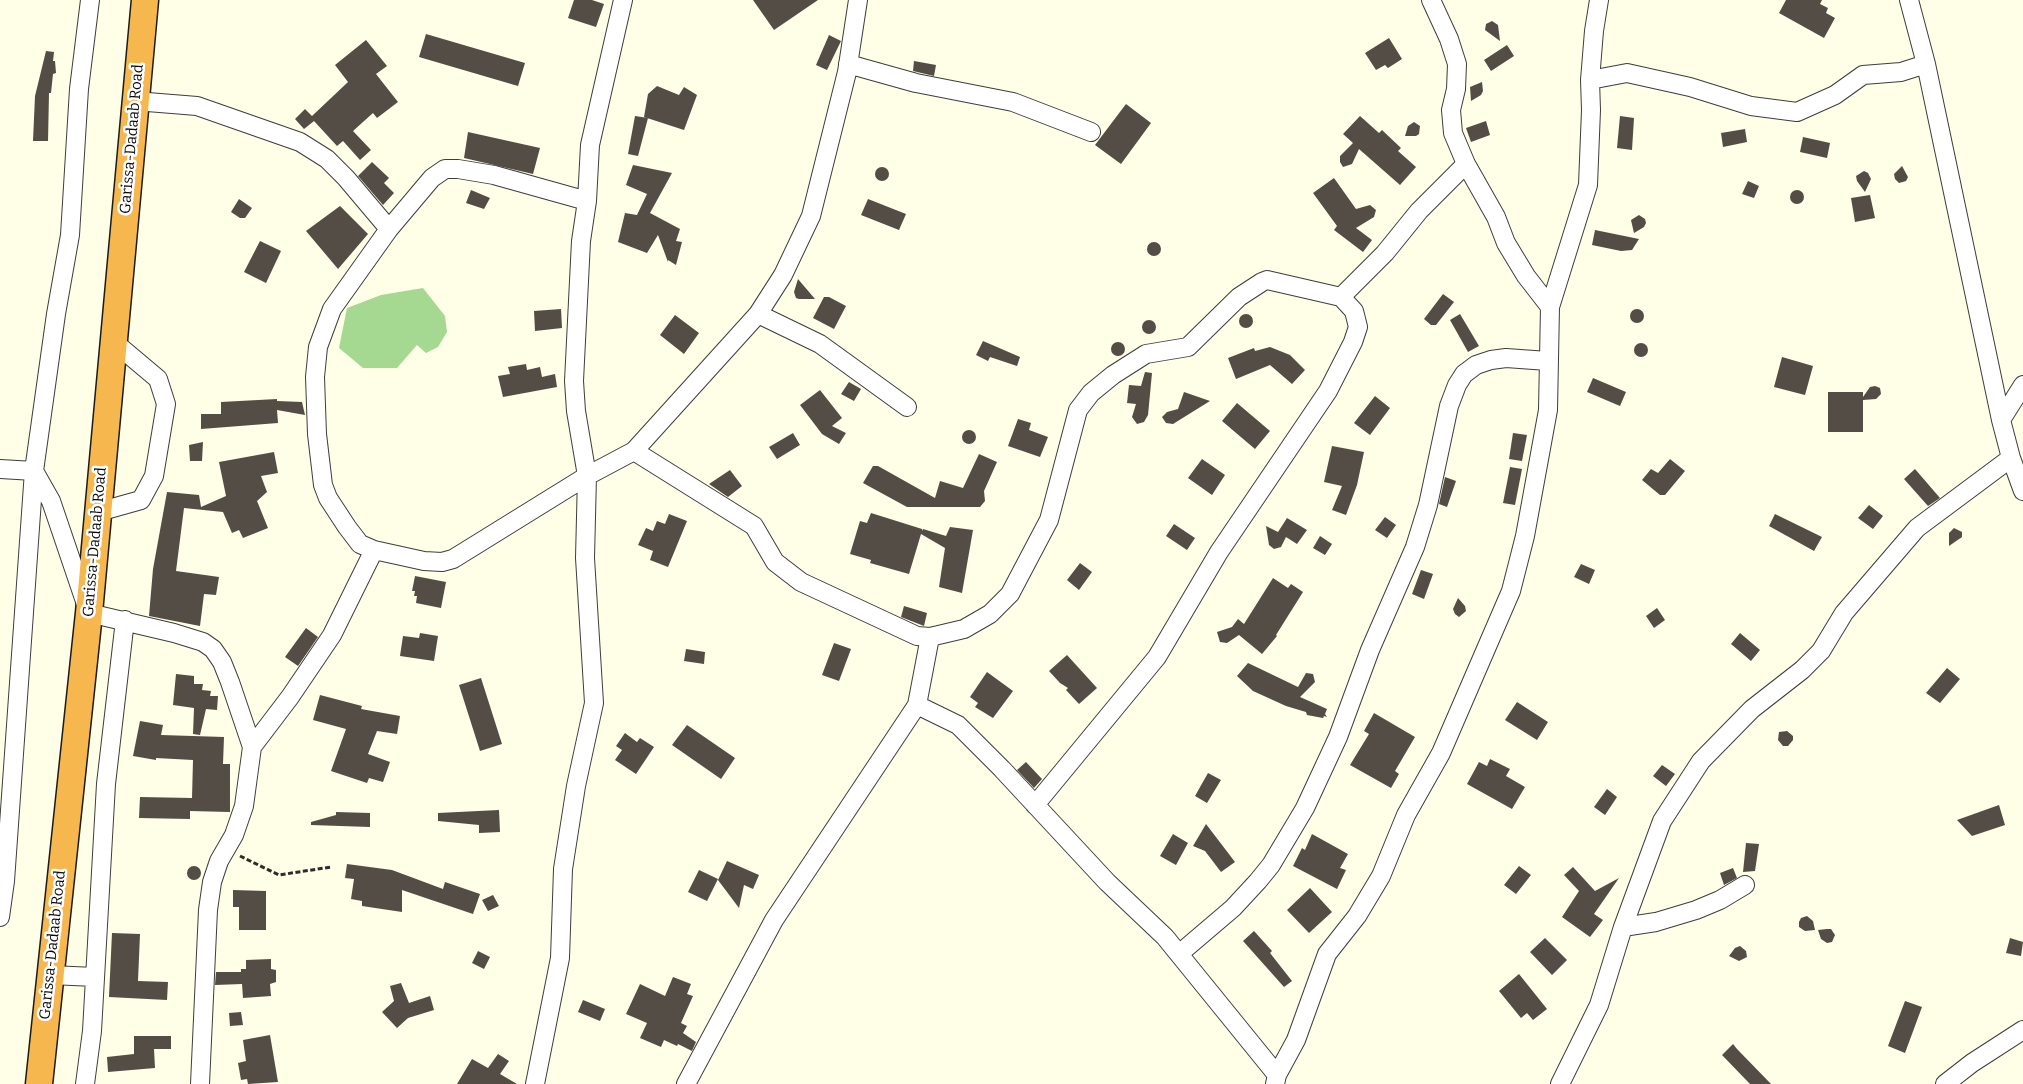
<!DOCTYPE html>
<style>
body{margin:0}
canvas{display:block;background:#fffee7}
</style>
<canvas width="2023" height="1084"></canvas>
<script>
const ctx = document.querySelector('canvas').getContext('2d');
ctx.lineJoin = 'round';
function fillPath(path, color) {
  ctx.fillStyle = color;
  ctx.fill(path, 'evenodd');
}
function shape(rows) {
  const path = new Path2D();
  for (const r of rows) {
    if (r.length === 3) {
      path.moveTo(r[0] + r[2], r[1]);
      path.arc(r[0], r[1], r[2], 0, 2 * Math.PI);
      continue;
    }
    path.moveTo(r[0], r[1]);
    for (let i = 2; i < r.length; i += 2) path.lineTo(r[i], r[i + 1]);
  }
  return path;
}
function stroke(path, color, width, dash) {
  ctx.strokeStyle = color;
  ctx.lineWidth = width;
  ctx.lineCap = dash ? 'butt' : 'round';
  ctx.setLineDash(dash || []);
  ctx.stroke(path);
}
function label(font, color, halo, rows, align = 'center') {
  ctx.font = font + ' Bitter,serif';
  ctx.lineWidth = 5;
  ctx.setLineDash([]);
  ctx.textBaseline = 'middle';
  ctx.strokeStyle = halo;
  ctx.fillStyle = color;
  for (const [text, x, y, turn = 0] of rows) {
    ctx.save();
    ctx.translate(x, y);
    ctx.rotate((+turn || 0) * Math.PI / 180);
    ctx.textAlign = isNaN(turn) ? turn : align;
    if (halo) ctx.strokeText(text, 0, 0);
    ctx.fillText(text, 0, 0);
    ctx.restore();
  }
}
fillPath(shape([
 [423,288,445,316,447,332,438,347,426,353,417,345,397,368,363,368,339,348,347,308,381,295]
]), '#a5d991');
fillPath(shape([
 [574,0,592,0,604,4,596,27,568,18],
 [753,0,818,0,774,30],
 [1786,0,1822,0,1820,4,1828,8,1826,13,1835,18,1824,38,1779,13],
 [1492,21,1498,25,1500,41,1485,30,1486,24],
 [426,34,525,63,518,86,419,57],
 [829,35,841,41,827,70,816,65],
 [1389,38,1402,59,1388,68,1385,65,1376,70,1365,53],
 [366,40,387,66,376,74,398,102,377,118,373,113,353,131,371,150,360,160,343,141,337,146,314,121,304,129,295,119,305,109,312,116,348,82,335,65],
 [1507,45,1514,56,1491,71,1484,60],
 [46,51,54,52,53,61,55,61,56,73,53,74,51,93,49,93,48,141,33,141,35,96],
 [914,61,936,65,934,76,913,71],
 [1482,82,1483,91,1481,95,1471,101,1470,87],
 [657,86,679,95,684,87,697,95,684,130,644,117,648,94],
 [1126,104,1151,123,1121,164,1095,145],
 [635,116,648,118,638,156,628,154],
 [1360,116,1379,133,1382,130,1401,148,1398,151,1416,167,1400,185,1359,149,1352,164,1343,167,1340,162,1340,156,1353,143,1343,134],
 [1620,116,1634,118,1632,150,1617,148],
 [1486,121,1490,135,1471,142,1466,128],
 [1414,122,1420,126,1419,134,1416,136,1405,136,1408,126],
 [1745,129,1747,142,1723,147,1721,133],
 [468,132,540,148,533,174,464,158],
 [1803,137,1830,143,1827,158,1800,152],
 [372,162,389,178,384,183,394,193,383,205,358,176],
 [633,165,672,173,650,213,680,229,676,241,682,242,676,265,668,260,668,262,658,235,647,253,618,242,625,213,637,215,647,194,626,185],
 [1902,166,1908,177,1906,181,1899,183,1895,179,1894,174],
 [882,174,7],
 [1864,171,1868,173,1871,179,1865,192,1857,181,1856,176],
 [1334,178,1356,209,1370,205,1376,210,1374,217,1356,228,1372,240,1363,252,1334,230,1337,226,1313,193],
 [1748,181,1759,186,1754,198,1742,194],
 [471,190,490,198,484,209,466,203],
 [1797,197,7],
 [1870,195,1875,218,1855,222,1851,198],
 [239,199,252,208,245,218,240,218,231,212],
 [868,199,906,214,899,230,861,215],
 [340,206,368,234,338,269,306,231],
 [1639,215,1645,219,1646,223,1644,227,1634,233,1631,220],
 [1595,230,1639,239,1632,250,1621,251,1592,245],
 [260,241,281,251,266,283,244,272],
 [1154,249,7],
 [798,279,815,299,799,299,796,298,794,292],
 [1443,294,1454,302,1436,325,1431,325,1424,319],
 [824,297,829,297,846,306,834,329,813,318],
 [561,309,562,328,535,331,534,311],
 [1637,316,7],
 [1460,314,1479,346,1468,352,1450,320],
 [1246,321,7],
 [675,315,699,333,684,354,660,335],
 [1149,327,7],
 [983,341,1020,357,1017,366,990,357,988,361,976,355],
 [1118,349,7],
 [1641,350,7],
 [1270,347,1290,355,1305,370,1292,384,1270,365,1236,379,1228,358,1254,348,1255,351],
 [1782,357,1813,366,1805,395,1774,387],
 [526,364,527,370,540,367,542,377,555,374,557,387,503,397,498,376,510,374,508,367],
 [1145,372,1152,373,1148,415,1144,422,1137,424,1132,417,1136,404,1127,403,1129,385,1141,386],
 [1593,378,1626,392,1620,406,1587,392],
 [849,382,861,389,854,401,841,394],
 [1875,386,1880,388,1881,394,1876,399,1863,400,1863,432,1828,432,1828,392,1863,392,1863,397,1870,387],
 [820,390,842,418,832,426,846,433,839,444,822,434,800,405],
 [1184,392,1210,401,1173,424,1166,423,1162,417,1167,412,1178,409],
 [1375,396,1390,408,1370,435,1354,423],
 [277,399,277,401,302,402,305,415,277,410,278,423,201,429,201,414,221,414,221,402],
 [1237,403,1270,431,1255,449,1222,421],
 [1018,419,1031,423,1029,430,1048,437,1040,457,1008,446],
 [969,437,7],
 [793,433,800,445,777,459,769,447],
 [1513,433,1527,435,1522,461,1509,459],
 [203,442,202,461,190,461,189,445],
 [1332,446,1364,452,1357,485,1346,515,1332,510,1342,486,1324,482],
 [274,452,278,473,261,476,267,492,257,501,268,528,243,538,239,530,232,533,223,512,184,508,176,571,219,577,216,595,204,594,200,626,149,616,153,569,167,492,199,495,201,507,226,496,219,462],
 [979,454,997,462,984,491,985,501,980,507,907,507,863,483,873,466,878,466,935,498,940,481,963,488],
 [1202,459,1225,475,1212,495,1188,478],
 [1670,459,1685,471,1665,495,1660,495,1642,480,1651,469,1658,473],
 [1510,467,1522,469,1515,505,1503,503],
 [1915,469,1940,498,1928,506,1904,479],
 [730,470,742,486,728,497,709,484],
 [1445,477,1456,481,1447,507,1439,504],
 [1869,505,1883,516,1873,529,1858,518],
 [871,513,922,529,922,531,923,529,946,536,950,527,973,530,962,593,939,587,945,548,921,534,909,574,870,563,871,560,850,554,860,521,867,523],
 [669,514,687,521,668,567,650,560,653,551,638,545,646,528,653,531,657,521,665,524],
 [1775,514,1822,537,1814,551,1769,526],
 [1385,517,1396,525,1387,538,1375,530],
 [1287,518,1307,530,1297,544,1286,537,1281,547,1274,549,1269,545,1266,526,1282,534,1278,532],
 [1174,524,1195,538,1187,550,1166,536],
 [1954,528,1962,532,1962,537,1949,546,1949,533],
 [1320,536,1332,544,1325,555,1313,548],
 [1080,563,1092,572,1079,590,1067,580],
 [1581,564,1595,570,1589,584,1574,577],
 [1421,570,1433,574,1424,599,1412,594],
 [415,576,446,582,441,608,416,603,417,596,414,596,415,591,412,591],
 [1273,578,1288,588,1291,584,1303,592,1276,635,1277,636,1262,654,1239,635,1227,643,1220,642,1217,632,1232,627,1238,619,1244,624],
 [1458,598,1465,606,1466,611,1459,617,1455,614,1453,609],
 [904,606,927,613,924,626,901,617],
 [1657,608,1665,620,1654,628,1646,616],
 [306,628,318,637,298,666,285,657],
 [420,633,438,636,434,661,400,656,403,636,419,638],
 [1740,633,1760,650,1751,661,1731,644],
 [834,643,851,649,839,681,822,675],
 [686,649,705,652,704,664,684,661],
 [1067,655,1097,688,1079,704,1066,690,1068,688,1060,683,1049,671],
 [1248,663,1298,687,1306,673,1313,674,1315,682,1300,697,1327,709,1325,714,1327,717,1324,716,1323,718,1307,715,1306,712,1286,706,1253,691,1237,676],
 [1947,668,1960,679,1940,703,1926,693],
 [987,672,1013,691,993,718,975,707,978,703,970,697],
 [176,674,194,676,194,684,203,684,202,690,211,691,210,696,218,696,217,710,206,709,200,735,193,734,194,708,173,705],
 [481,678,502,744,480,751,459,685],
 [320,695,362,706,361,709,400,716,397,734,377,731,368,754,390,762,383,782,369,778,367,783,331,771,346,729,313,720],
 [1517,702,1548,722,1537,740,1505,720],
 [1374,713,1415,737,1395,771,1399,774,1391,788,1350,765,1369,734,1364,731],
 [140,721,163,725,161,735,224,737,223,764,230,764,230,812,190,811,190,819,139,818,140,797,192,798,193,760,156,758,156,760,133,756],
 [687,725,735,758,721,779,672,745],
 [1787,731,1793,736,1793,740,1788,746,1783,746,1778,740,1779,732],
 [625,733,637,742,640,738,654,747,636,774,615,760,622,750,616,746],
 [1490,759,1510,769,1506,776,1525,787,1512,809,1467,784,1479,762,1487,766],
 [1026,762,1042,779,1034,788,1017,770],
 [1662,765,1675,774,1666,786,1653,776],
 [1208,773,1221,780,1207,803,1195,796],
 [1607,789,1617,797,1605,815,1594,807],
 [1999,805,2005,825,1972,836,1957,820],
 [499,810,500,832,479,833,479,825,438,821,438,813],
 [336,812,370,813,370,827,311,825,311,822,336,815],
 [1206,824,1235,862,1221,872,1205,851,1193,846],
 [1173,834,1188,843,1176,865,1160,856],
 [1312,834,1348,854,1340,868,1346,870,1337,889,1293,866,1302,848,1305,850],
 [1746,843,1759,844,1755,871,1743,872],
 [727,861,759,875,753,889,744,885,739,908,718,880],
 [347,864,392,870,443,889,445,882,480,894,473,914,402,890,402,912,362,906,362,901,351,899,354,879,345,878],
 [194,873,7],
 [1519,866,1531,875,1516,894,1504,885],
 [1573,867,1595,891,1619,878,1594,914,1603,920,1590,937,1562,917,1579,891,1564,875],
 [1733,868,1737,878,1724,885,1720,873],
 [699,870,718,879,707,901,688,892],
 [1310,888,1332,912,1309,933,1287,910],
 [233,890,266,891,266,930,239,930,239,907,233,907],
 [493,895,499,906,488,911,482,900],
 [1807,916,1813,921,1815,930,1805,931,1799,927,1799,922,1801,918],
 [1827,929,1831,929,1835,935,1832,942,1827,943,1821,939,1818,930],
 [1254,931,1272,951,1270,953,1292,981,1284,987,1243,941],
 [112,933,140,934,138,981,168,982,167,1000,109,997],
 [1545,938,1567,960,1552,975,1530,952],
 [2010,938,2023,942,2021,956,2006,953],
 [1740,946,1746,951,1747,957,1739,961,1729,956,1735,948],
 [478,951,490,957,484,969,472,963],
 [271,959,271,969,276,970,276,982,270,984,271,996,243,998,242,984,215,985,216,972,241,972,241,969,246,969,246,960],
 [1519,974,1547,1009,1533,1020,1527,1013,1521,1018,1499,991],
 [673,977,691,984,687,994,693,996,681,1023,687,1026,683,1033,696,1042,692,1051,678,1044,677,1046,664,1040,661,1047,640,1038,647,1023,626,1014,640,984,665,996],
 [401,983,409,1003,430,996,434,1010,408,1018,397,1028,382,1012,394,1001,390,986],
 [583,1000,605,1009,600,1021,578,1012],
 [1905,1001,1922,1007,1905,1053,1888,1046],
 [241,1012,243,1025,230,1026,229,1013],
 [270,1035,278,1082,248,1084,247,1079,241,1080,238,1063,246,1061,243,1040],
 [134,1036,171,1036,171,1049,154,1049,155,1068,108,1072,107,1057,134,1054],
 [1733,1044,1737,1049,1771,1084,1750,1084,1722,1055],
 [498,1054,509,1061,500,1074,517,1084,457,1084,472,1059,488,1068]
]), '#534d46');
const minor = shape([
 [1431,0,1449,39,1457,64,1456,89,1451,110,1453,133,1466,164,1496,217,1506,243,1526,276,1550,307],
 [1909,0,1926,64,2001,420,2011,458,2023,491],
 [848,64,916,83,1013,102,1091,132],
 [1590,80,1627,73,1690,87,1751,106,1797,112,1835,95,1863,75,1901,72,1926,64],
 [135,101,197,106,300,142,327,159,346,178,389,229],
 [587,201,494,175,458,169,445,169,432,178,389,229,332,309,318,347,315,377,317,434,323,485,328,498,347,527,360,544,374,550,424,561,442,562,453,559,587,476,634,451,758,314,783,275,811,216,847,72,858,0],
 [1341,297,1385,253,1419,211,1466,164],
 [758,314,820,344,907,407],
 [2001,420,2023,385],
 [634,451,754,526,775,562,801,582,917,636,930,637,964,629,990,614,1010,594,1049,520,1078,410,1091,393,1113,375,1146,354,1188,347,1239,297,1262,282,1267,280,1341,297,1354,311,1358,327,1353,342,1328,391,1219,552,1157,657,1035,805],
 [0,469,34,471,51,501,89,613,174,633,203,642,213,649,222,662,230,682,252,747,244,806,234,835,219,861,212,882,208,910,200,1084],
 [98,512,141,500,154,476,166,404,158,379,114,342],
 [917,705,958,725,1002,769,1107,882,1165,937,1277,1075],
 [252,747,290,697,332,635,374,550],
 [0,917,5,881,34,471,56,314,70,235,79,89,90,0],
 [1623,927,1656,922,1696,910,1720,900,1745,885],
 [1179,954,1233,908,1258,881,1271,865,1305,808,1338,737,1370,650,1415,547,1428,505,1449,406,1457,385,1464,374,1476,365,1491,360,1506,358,1548,361],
 [50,975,95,977],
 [85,1084,92,1031,106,784,125,620],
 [535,1084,560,958,563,869,576,786,594,703,585,558,587,476,576,411,574,381,581,241,587,201,590,145,623,0],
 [686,1084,774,920,917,705,930,637],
 [1275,1084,1277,1075,1296,1040,1327,954,1357,916,1381,876,1406,815,1441,753,1511,591,1525,536,1548,410,1550,307,1588,185,1591,110,1590,80,1594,31,1599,0],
 [1560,1084,1599,1005,1623,927,1662,821,1701,761,1752,709,1802,670,1821,651,1844,613,1917,528,2011,458],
 [1945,1084,1972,1063,2023,1030]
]);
const highway = shape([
 [39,1084,89,613,145,0]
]);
stroke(minor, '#3d3d3d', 20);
stroke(highway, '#1b1b1b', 29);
stroke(shape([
 [240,856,279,875,331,867]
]), '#2c2c2c', 3, [5, 2.5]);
stroke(minor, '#fff', 18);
stroke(highway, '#f6b84e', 26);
label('15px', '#0a0a0a', '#fff', [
 ["Garissa-Dadaab Road",132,139,-85],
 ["Garissa-Dadaab Road",95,542,-85],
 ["Garissa-Dadaab Road",53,945,-84]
]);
</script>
